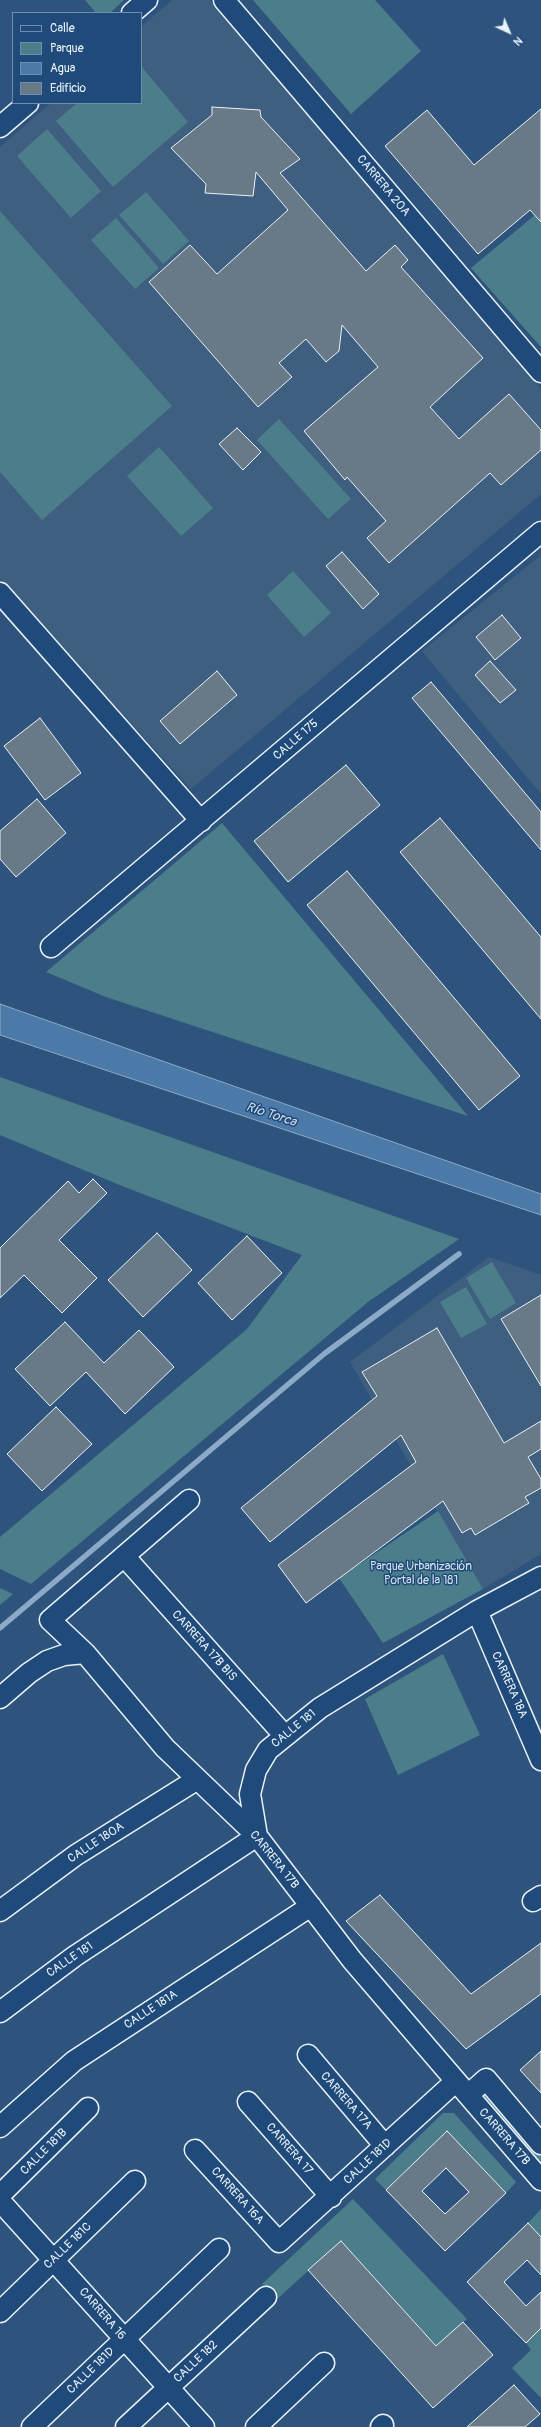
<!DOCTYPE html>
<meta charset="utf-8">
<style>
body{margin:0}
#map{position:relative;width:541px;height:2427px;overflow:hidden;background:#2e547d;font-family:Pangolin,sans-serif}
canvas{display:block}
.legend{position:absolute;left:12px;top:12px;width:130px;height:92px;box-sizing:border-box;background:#1f4a7a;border:1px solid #6f8dac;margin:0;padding:5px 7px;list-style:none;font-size:12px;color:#e8f1f8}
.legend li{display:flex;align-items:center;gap:8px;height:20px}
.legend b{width:20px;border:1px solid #6f8dac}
.north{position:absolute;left:489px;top:12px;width:40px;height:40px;-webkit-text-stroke:3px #1f4a7a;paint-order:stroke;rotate:136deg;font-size:11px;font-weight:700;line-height:16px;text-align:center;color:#e8f1f8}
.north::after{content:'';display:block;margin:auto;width:14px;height:18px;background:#e8f1f8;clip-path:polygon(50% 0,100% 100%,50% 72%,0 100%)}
</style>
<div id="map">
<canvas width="541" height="2427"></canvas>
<ul class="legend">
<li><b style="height:5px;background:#1f4a7a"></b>Calle</li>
<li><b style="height:11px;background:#4b7e8a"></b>Parque</li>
<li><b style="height:11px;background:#4c7aa8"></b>Agua</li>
<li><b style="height:11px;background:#687a88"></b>Edificio</li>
</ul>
<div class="north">N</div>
</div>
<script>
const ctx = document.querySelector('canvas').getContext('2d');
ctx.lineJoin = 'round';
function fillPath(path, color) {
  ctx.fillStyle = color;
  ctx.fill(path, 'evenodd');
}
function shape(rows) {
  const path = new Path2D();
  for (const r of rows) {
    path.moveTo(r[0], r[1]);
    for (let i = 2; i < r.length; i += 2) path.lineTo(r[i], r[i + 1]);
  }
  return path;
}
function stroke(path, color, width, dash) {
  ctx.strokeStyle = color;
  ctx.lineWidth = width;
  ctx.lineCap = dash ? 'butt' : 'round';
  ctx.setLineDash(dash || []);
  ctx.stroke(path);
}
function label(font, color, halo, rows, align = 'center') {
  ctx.font = font + ' Pangolin,sans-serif';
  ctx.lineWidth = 3;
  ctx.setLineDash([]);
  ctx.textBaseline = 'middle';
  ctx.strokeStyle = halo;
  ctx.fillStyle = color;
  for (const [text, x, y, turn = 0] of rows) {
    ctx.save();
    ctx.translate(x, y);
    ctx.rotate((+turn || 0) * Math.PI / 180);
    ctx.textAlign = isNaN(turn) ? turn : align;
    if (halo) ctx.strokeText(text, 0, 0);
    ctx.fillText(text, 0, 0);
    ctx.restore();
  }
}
fillPath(shape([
 [172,0,210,0,541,389,541,494,191,789,0,579,0,147,51,103,141,103,141,27],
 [541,555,541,794,422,651],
 [489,1257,541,1275,541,1554,483,1589,350,1362]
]), '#3f5f80');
fillPath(shape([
 [85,0,124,0,110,13,96,13],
 [253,0,375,0,421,51,351,114],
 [141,66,188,122,113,187,56,121,77,103,141,103],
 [47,129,101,191,71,218,17,156],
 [146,192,189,241,163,264,119,215],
 [0,211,172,406,42,520,0,472],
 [535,215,541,222,541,347,471,268],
 [116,218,159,268,135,289,91,240],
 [279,419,351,499,328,519,257,440],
 [159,447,213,508,181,536,127,476],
 [293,571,331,613,304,637,267,595],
 [222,823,468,1116,106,997,46,972],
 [0,1077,459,1239,368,1302,31,1584,0,1569,0,1537,247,1329,302,1255,122,1186,0,1135],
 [492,1262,516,1303,490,1319,466,1278],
 [466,1287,487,1324,461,1338,440,1302],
 [438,1511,483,1589,383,1643,339,1578],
 [0,1588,13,1594,0,1605],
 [443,1654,480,1735,398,1775,365,1699],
 [485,2093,541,2156,541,2163,539,2164,480,2097],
 [443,2113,454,2113,516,2182,506,2193,447,2131,386,2190,375,2179],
 [353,2199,467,2319,428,2353,414,2339,423,2331,341,2241,276,2300,262,2284],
 [541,2209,541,2237,528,2223],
 [541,2328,541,2398,512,2368,531,2350,526,2343]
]), '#4b7e8a');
const water = shape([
 [0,1004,541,1194,541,1215,0,1035,0,1004]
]);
fillPath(water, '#4c7aa8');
stroke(water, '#8aaac8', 1);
stroke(shape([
 [0,1628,324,1354,459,1254]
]), '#8aaac8', 5.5);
const building = shape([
 [212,107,260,110,261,117,300,159,280,173,366,271,395,245,408,260,401,267,483,358,430,407,459,439,509,394,541,430,541,450,501,485,490,473,389,563,367,538,386,521,347,477,345,480,304,431,378,367,342,325,339,351,326,362,306,339,279,363,292,377,258,407,149,282,190,245,217,274,288,210,256,172,253,196,205,193,206,184,171,148,212,115,212,107],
 [541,109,541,222,530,210,478,254,385,146,427,110,474,165,541,109],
 [237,428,261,452,243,470,219,444,237,428],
 [342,552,379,594,363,609,326,566,342,552],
 [502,615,521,638,495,660,476,637,502,615],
 [490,661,516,690,500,703,475,675,490,661],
 [217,671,237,695,180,744,160,721,217,671],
 [431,682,541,812,541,850,412,698,431,682],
 [40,718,81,773,45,800,4,746,40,718],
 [346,765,380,805,288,882,254,841,346,765],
 [37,799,66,833,16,877,0,859,0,831,37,799],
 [440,818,541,937,541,1019,400,852,440,818],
 [347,871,520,1076,479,1110,307,905,347,871],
 [93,1179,107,1193,59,1240,97,1278,62,1313,24,1275,0,1298,0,1248,68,1181,79,1193,93,1179],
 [157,1233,192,1270,143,1317,108,1280,157,1233],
 [247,1236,282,1273,232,1320,198,1283,247,1236],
 [541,1295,541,1386,501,1319,541,1295],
 [65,1322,104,1363,139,1330,174,1367,125,1414,86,1372,50,1406,15,1369,65,1322],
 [437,1328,504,1443,541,1421,541,1449,528,1457,541,1479,541,1488,525,1497,529,1503,475,1535,471,1528,462,1533,443,1501,306,1603,278,1565,416,1462,401,1435,270,1542,241,1508,377,1396,362,1372,437,1328],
 [56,1407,92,1444,42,1491,7,1454,56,1407],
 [380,1895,471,1994,541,1943,541,1994,466,2049,346,1921,380,1895],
 [541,2051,541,2093,520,2070,541,2051],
 [447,2131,506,2193,445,2251,386,2190,447,2131],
 [446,2168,469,2192,445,2214,422,2191,446,2168],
 [528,2223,541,2237,541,2275,527,2260,504,2282,526,2306,541,2292,541,2328,526,2343,467,2282,528,2223],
 [341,2241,436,2346,463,2322,493,2355,433,2408,308,2270,341,2241],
 [514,2385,540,2414,525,2427,467,2427,514,2385]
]);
fillPath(building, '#687a88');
stroke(building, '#e8f1f8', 1);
const minor = shape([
 [224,0,541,372],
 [132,13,147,0],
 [0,127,28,103],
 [0,593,201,821],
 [51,947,541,532],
 [189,1500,50,1620,85,1653,165,1748,257,1836,352,1960,541,2180],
 [124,1556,284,1735],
 [477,1611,541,1760],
 [0,1698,29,1673,47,1661,64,1655,85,1653],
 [257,1836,250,1794,256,1770,268,1750,320,1708,477,1611,541,1577],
 [533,1901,541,1896],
 [0,1911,76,1855,196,1780],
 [0,2012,75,1956,257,1836],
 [308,2055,385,2146],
 [468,2095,486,2079,541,2144],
 [248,2102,331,2197],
 [0,2127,74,2061,311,1906],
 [195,2150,279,2242,456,2081],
 [0,2195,88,2108],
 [0,2201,204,2427],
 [0,2312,135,2181],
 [32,2427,219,2249],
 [126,2427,266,2297],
 [256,2427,324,2363],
 [381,2427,383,2425]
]);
stroke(minor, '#e8f1f8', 23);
stroke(minor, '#1f4a7a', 20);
label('12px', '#e8f1f8', '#1f4a7a', [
 ["CARRERA 20A",383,186,50],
 ["CALLE 175",296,740,-41],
 ["CARRERA 17B BIS",204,1646,48],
 ["CARRERA 18A",509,1685,66],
 ["CALLE 181",294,1729,-39],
 ["CALLE 180A",96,1843,-33],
 ["CARRERA 17B",274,1860,51],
 ["CALLE 181",70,1960,-34],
 ["CALLE 181A",151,2010,-33],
 ["CARRERA 17A",346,2101,49],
 ["CARRERA 17B",504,2137,49],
 ["CARRERA 17",289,2149,49],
 ["CALLE 181B",44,2152,-45],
 ["CALLE 181D",368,2162,-43],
 ["CARRERA 16A",237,2196,48],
 ["CALLE 181C",68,2246,-44],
 ["CARRERA 16",102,2314,49],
 ["CALLE 182",196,2362,-43],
 ["CALLE 181D",91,2371,-44]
]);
label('12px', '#d0e0e8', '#1f4a7a', [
 ["Parque Urbanización",421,1567],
 ["Portal de la 181",421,1581]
]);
label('italic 13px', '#d1dfec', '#1f4a7a', [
 ["Río Torca",271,1115,18]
]);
</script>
